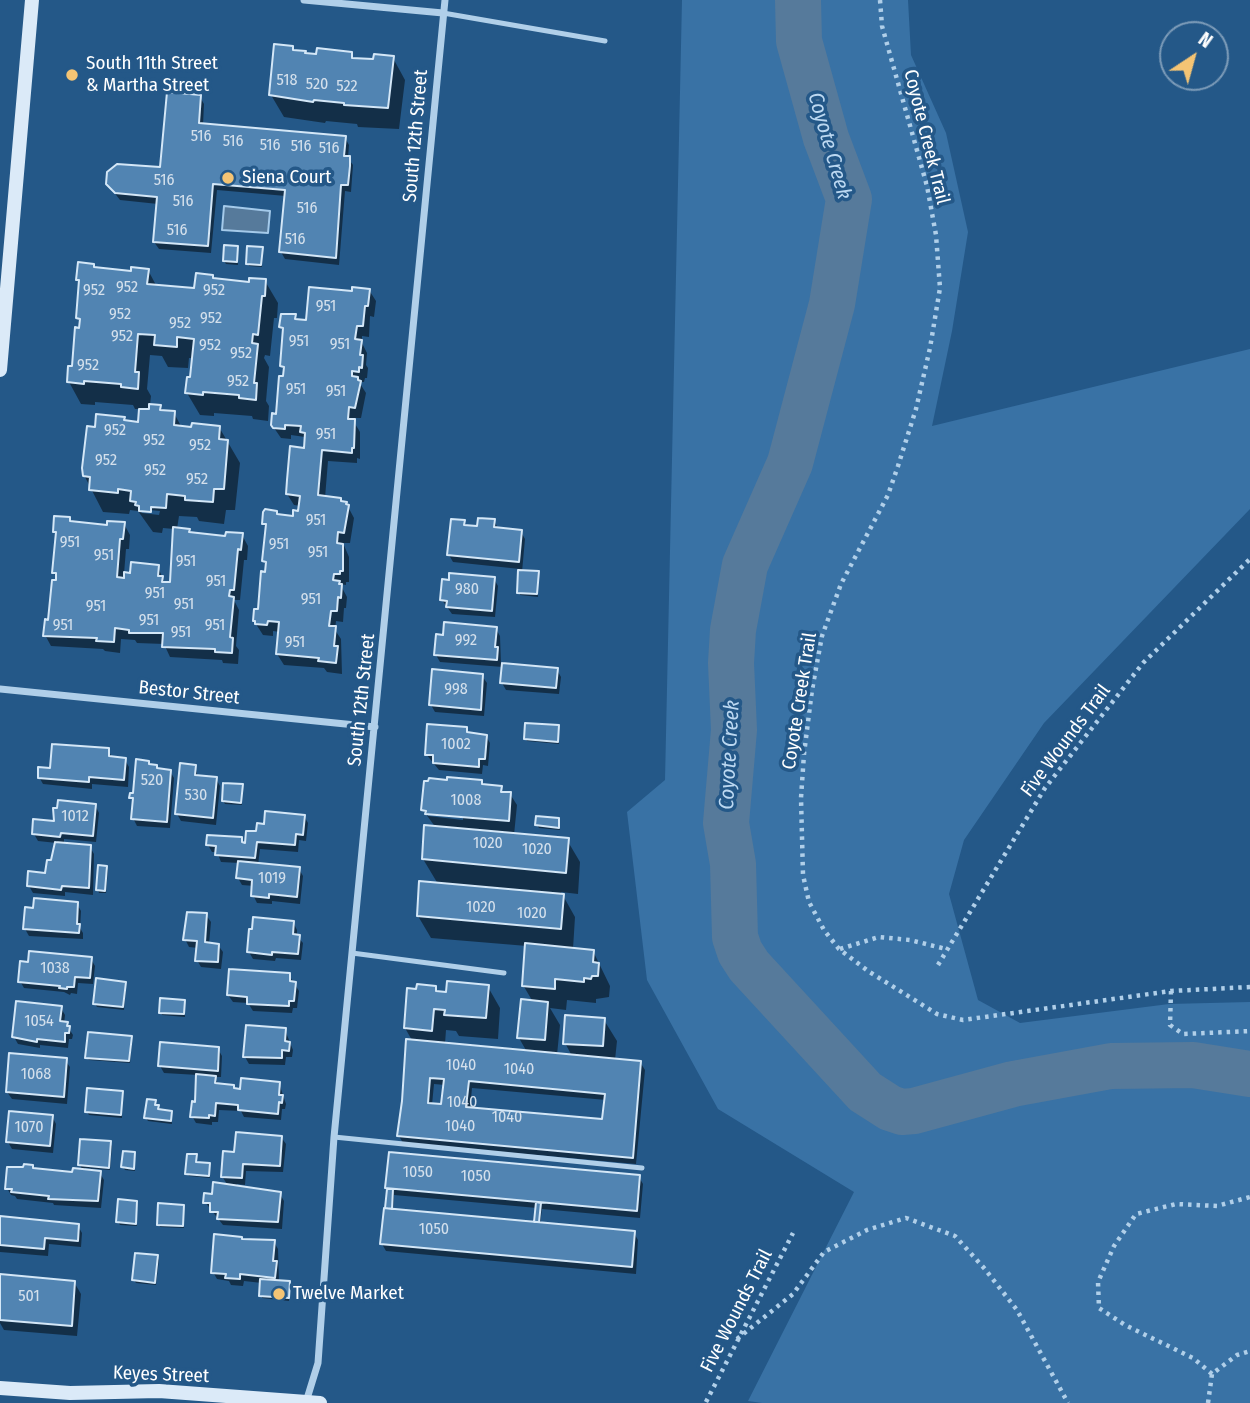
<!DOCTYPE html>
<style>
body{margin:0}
#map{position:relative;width:1250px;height:1403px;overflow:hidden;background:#245888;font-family:"Fira Sans Condensed",sans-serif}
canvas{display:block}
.north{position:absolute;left:1159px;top:21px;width:70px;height:70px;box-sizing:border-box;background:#245888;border:2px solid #7c9bb8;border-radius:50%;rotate:36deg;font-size:19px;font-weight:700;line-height:28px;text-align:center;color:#fff}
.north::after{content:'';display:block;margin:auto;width:24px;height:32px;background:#f4c474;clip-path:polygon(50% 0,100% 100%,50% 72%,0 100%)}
</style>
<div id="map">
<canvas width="1250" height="1403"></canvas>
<div class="north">N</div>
</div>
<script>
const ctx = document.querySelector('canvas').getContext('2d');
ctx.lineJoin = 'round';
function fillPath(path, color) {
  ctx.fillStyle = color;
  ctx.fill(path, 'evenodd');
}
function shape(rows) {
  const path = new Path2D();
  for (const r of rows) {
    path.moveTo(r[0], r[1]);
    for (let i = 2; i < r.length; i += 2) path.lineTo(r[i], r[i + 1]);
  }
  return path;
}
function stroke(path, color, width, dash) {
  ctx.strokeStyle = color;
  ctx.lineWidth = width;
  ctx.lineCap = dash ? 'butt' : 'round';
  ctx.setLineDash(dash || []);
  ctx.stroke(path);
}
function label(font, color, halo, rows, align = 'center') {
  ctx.font = font + ' "Fira Sans Condensed",sans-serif';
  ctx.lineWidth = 7;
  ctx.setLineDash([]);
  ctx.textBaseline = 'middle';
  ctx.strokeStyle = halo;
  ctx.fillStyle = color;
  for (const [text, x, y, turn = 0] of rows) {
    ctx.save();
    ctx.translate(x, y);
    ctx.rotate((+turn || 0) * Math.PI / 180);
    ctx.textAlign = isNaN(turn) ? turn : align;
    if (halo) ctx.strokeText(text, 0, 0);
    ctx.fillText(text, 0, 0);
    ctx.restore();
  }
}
fillPath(shape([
 [682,0,908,0,911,55,946,133,968,232,952,331,932,426,1250,349,1250,509,1044,723,964,840,949,894,978,1000,1020,1023,1169,1004,1250,1002,1250,1403,762,1403,748,1401,854,1192,718,1109,647,980,627,812,665,780]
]), '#3972a5');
const water = shape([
 [224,206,270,211,268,233,222,230,224,206]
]);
fillPath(water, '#567a9b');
stroke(water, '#a4caea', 2);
fillPath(shape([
 [292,48,295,52,318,56,351,54,355,60,393,58,405,80,399,129,358,127,357,124,326,121,325,123,284,117,271,95],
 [200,97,204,104,203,125,345,138,349,145,348,158,353,165,351,192,345,191,339,265,285,259,281,252,286,196,217,190,211,253,159,249,154,242,158,204,120,200,107,183,162,169],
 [237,247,238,265,226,264,224,261],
 [262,249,262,267,249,266,248,263],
 [95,269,133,273,148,270,157,287,196,290,212,276,214,280,251,284,265,281,278,303,277,318,274,318,270,356,265,355,264,358,269,367,266,401,269,406,268,421,253,419,252,416,214,413,214,416,200,415,187,393,192,378,194,358,189,358,188,368,168,367,162,356,150,355,147,389,151,396,150,405,160,406,163,412,174,413,182,428,219,427,240,463,235,510,226,510,224,524,199,521,197,517,179,516,177,529,189,530,191,534,227,538,242,535,248,546,247,560,244,560,240,600,234,600,239,610,236,646,239,650,238,664,223,663,222,660,170,657,164,644,137,643,135,640,121,639,120,653,105,651,103,649,51,646,45,635,57,582,54,572,57,537,55,532,69,519,72,523,109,527,124,524,130,535,129,549,126,549,124,574,132,575,158,567,165,584,171,584,174,529,163,528,162,533,153,532,138,511,130,510,129,514,103,512,84,475,97,428,124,418,126,422,139,424,141,409,135,409,133,405,95,402,95,405,81,404,69,382,81,330,81,325,78,318,81,284,78,279],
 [139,509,160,511,159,515,142,513],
 [369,290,376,301,374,317,370,316,369,337,362,336,362,343,367,353,366,365,368,368,367,378,365,378,364,382,359,382,366,393,361,418,355,418,354,422,360,432,360,459,357,458,357,463,328,461,325,498,346,503,354,518,350,543,343,543,349,557,349,582,346,582,346,585,340,584,347,597,346,608,344,608,343,622,336,621,335,630,341,639,342,674,327,672,324,668,284,665,277,654,280,632,273,631,273,636,263,635,254,621,259,611,267,568,264,561,267,529,263,523,276,512,279,516,294,518,300,512,301,506,294,505,287,494,306,450,306,440,305,437,291,435,291,439,281,438,272,425,277,415,285,378,285,372,282,366,284,333,281,327,295,316,297,321,308,322,354,293],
 [494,521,498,528,521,532,525,539,522,572,538,573,538,597,520,595,520,569,453,562,449,555,464,522,467,527,479,528],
 [494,579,498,586,495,617,452,614,442,600],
 [496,629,500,636,501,665,557,670,561,677,559,694,506,690,502,683,503,667,440,662,436,655],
 [482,676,487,683,484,716,435,712,431,705],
 [558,727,559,744,527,741,525,738],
 [466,729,469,734,486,736,490,743,488,766,483,765,482,774,439,770,426,754],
 [108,750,112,757,125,760,129,767,128,787,92,784,92,789,43,784,39,777,52,770],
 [150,766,156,766,158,770,170,771,174,778,170,828,137,826,133,818,134,803,131,797,135,795],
 [195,766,198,777,216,779,220,786,216,825,181,821,177,814],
 [481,782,483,786,500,788,504,794,510,794,517,805,514,835,567,840,580,862,578,894,561,892,575,917,573,949,593,951,610,986,609,997,596,999,596,1003,567,1000,566,1010,550,1008,560,1025,557,1055,572,1056,565,1043,604,1020,617,1041,615,1060,640,1062,645,1070,636,1164,403,1143,399,1136,413,1042,405,1028,435,987,438,993,448,993,488,987,500,1008,498,1039,459,1036,456,1031,446,1030,445,1044,527,1052,519,1038,533,1002,523,985,527,946,431,938,418,916,438,884,423,859,436,828,423,810],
 [428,812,463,817,463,820,428,816],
 [434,1084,445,1085,443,1106,432,1105],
 [472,1088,606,1100,604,1121,470,1109],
 [242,786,242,805,225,804,223,801],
 [95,805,99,813,96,842,64,839,64,844,90,847,94,854,93,895,65,892,65,896,33,893,29,886,47,875,57,843,38,841,34,834],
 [304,816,308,823,306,841,299,840,298,852,260,849,258,865,299,869,303,876,300,904,272,901,272,904,257,903,253,895,254,886,242,885,238,878,239,863,221,862,217,852,212,852,208,845,241,839,244,845,266,825],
 [558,820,560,830,539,828,537,825],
 [106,867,108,870,106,893,99,893,98,890],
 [77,904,81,911,80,928,83,933,83,939,29,936,25,929],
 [206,915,211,922,209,944,218,945,223,952,221,969,201,967,197,960,198,948,189,947,185,939],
 [293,922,297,930,297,936,303,943,301,960,276,958,275,961,253,959,249,952],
 [91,959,95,966,93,984,78,983,77,994,71,993,70,995,64,992,24,988,20,981],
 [289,975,299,991,297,1008,293,1008,292,1013,253,1011,248,1003,233,1002,228,995],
 [124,983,126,986,124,1010,97,1007,95,1004],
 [184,1001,185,1017,162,1015,161,1012],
 [61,1008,65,1015,64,1024,66,1024,73,1035,72,1039,69,1039,68,1048,40,1045,40,1048,18,1044,14,1037],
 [285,1030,293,1050,292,1057,286,1057,285,1065,249,1064,245,1057],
 [131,1038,132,1041,130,1063,89,1060,87,1058],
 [218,1049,222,1056,221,1077,214,1077,219,1085,233,1087,236,1090,279,1083,286,1104,285,1109,282,1109,281,1120,244,1117,241,1111,219,1110,218,1122,212,1122,212,1125,196,1123,192,1116,197,1104,198,1075,164,1073,160,1066],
 [65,1060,70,1067,67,1104,12,1099,7,1092],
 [122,1093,122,1118,89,1115,87,1112],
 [155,1101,160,1111,171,1113,172,1124,148,1121,146,1118],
 [52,1116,56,1124,53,1153,12,1149,8,1142],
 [281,1137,286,1144,283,1172,246,1171,245,1185,237,1184,236,1187,280,1194,284,1201,282,1229,223,1225,205,1202,228,1186,222,1176,236,1154],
 [110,1143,112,1146,110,1170,85,1168,85,1171,100,1173,104,1180,101,1208,54,1205,53,1203,17,1199,15,1196,11,1195,7,1188,33,1169,74,1174,83,1171,80,1165],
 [134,1153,135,1171,125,1170,123,1167],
 [196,1156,197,1164,209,1165,210,1178,189,1176,187,1173],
 [639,1177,643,1184,640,1218,542,1209,540,1224,634,1233,638,1240,636,1274,386,1251,382,1244,389,1210,387,1188],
 [394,1195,537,1208,537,1224,393,1211],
 [136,1203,137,1226,120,1225,118,1222],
 [183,1206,184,1228,160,1227,159,1224],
 [0,1218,78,1226,82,1233,81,1247,49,1244,48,1256,0,1252],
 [243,1241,274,1242,278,1249,279,1282,289,1283,289,1301,262,1298,262,1283,244,1281,243,1286,231,1285,229,1281,217,1279,213,1272],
 [157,1257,159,1260,156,1285,136,1283,134,1280],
 [74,1282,81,1294,77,1336,4,1330,0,1323,0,1293]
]), '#0007');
stroke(shape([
 [798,0,799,41,826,138,849,199,832,304,790,463,745,565,733,630,731,663,734,730,726,823,733,864,735,937,740,952,749,966,865,1092,890,1108,902,1112,914,1111,1013,1084,1111,1066,1193,1065,1250,1074]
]), '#567a9b', 46);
const building = shape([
 [274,44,293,46,293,50,306,51,305,53,316,54,317,48,352,52,352,58,373,59,374,54,394,56,388,108,344,105,344,103,314,100,313,102,269,95,274,44],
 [167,92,201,95,199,123,346,136,344,156,350,156,350,166,348,185,341,185,336,258,279,252,285,190,213,184,208,246,153,242,157,197,115,193,106,184,107,172,117,164,160,167,167,92],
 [224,245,238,246,237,262,223,261,224,245],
 [247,246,263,247,261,265,246,264,247,246],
 [78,262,94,264,94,267,131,271,131,267,149,269,147,284,194,288,196,273,213,275,213,278,249,282,249,278,266,279,265,296,262,296,258,335,253,334,252,343,258,344,254,383,257,383,256,400,239,398,239,395,203,392,203,395,185,393,187,377,190,377,194,339,177,337,177,347,154,345,155,335,138,334,135,372,139,372,138,389,121,387,121,384,84,381,84,384,67,382,68,366,72,366,75,327,79,328,80,319,76,318,79,280,76,280,78,262],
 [309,287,352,291,352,287,370,289,368,306,365,306,363,326,357,326,355,339,362,340,360,355,363,355,362,368,359,367,359,372,352,371,352,376,358,377,358,380,361,381,355,408,349,407,348,419,355,419,354,448,352,448,352,453,322,450,318,495,341,498,341,501,347,502,346,504,349,505,344,533,338,532,337,543,343,544,343,571,340,571,340,574,334,574,333,580,340,581,339,584,342,584,341,598,338,597,337,611,331,611,329,626,336,626,334,646,338,646,336,663,318,661,319,658,276,654,279,622,268,621,267,625,255,624,255,621,253,621,254,609,258,609,261,571,265,572,266,562,262,561,266,524,262,524,263,512,265,509,277,511,277,514,293,516,293,510,298,511,300,496,286,494,287,480,290,446,304,448,305,433,300,432,301,426,285,425,285,429,273,428,271,425,272,413,276,414,279,376,283,376,284,367,280,366,283,328,279,327,281,314,296,314,295,319,306,320,309,287],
 [149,404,161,405,160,410,175,411,174,425,191,427,192,423,220,426,219,439,228,440,224,489,214,489,213,502,185,500,185,496,167,494,166,508,151,507,151,512,139,511,139,506,135,505,136,502,130,501,131,491,118,489,118,493,89,490,90,477,83,476,82,468,87,426,95,427,96,414,125,417,124,420,138,422,139,409,149,409,149,404],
 [54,516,70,517,70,521,107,525,107,521,125,522,123,539,120,539,117,577,124,578,124,572,130,573,131,562,159,565,158,576,163,576,162,582,170,582,173,527,190,529,189,532,225,536,226,532,243,533,241,550,238,549,234,590,230,590,229,596,234,597,230,637,233,638,232,653,215,652,215,649,162,647,163,633,129,633,129,630,115,628,114,642,96,641,97,638,43,636,45,619,48,620,52,580,56,580,56,573,52,573,56,532,53,532,54,516],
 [478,518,495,519,494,527,522,530,519,562,447,555,451,519,465,520,464,525,477,526,478,518],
 [518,570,539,571,537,594,517,593,518,570],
 [449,573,495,577,492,611,446,607,447,601,440,600,442,579,449,580,449,573],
 [444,622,497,627,495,647,498,647,497,660,434,655,436,634,443,635,444,622],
 [502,663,558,668,556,688,500,683,502,663],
 [432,669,483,674,481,710,429,705,432,669],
 [525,723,559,725,558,742,524,739,525,723],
 [427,724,467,727,467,732,487,735,485,759,479,759,479,767,433,763,433,755,425,755,427,724],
 [52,744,109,748,109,756,126,758,124,780,89,777,89,782,38,778,38,767,50,768,52,744],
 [136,759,149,761,149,764,157,765,157,768,171,770,167,822,131,819,133,798,129,798,130,793,133,793,136,759],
 [180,763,196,765,195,775,217,777,213,818,175,814,180,763],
 [447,777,482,780,482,784,502,786,501,792,511,792,509,821,425,814,426,811,421,810,424,781,428,781,429,778,447,780,447,777],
 [223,783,243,784,241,803,222,801,223,783],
 [58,800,96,804,93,836,61,833,60,837,32,834,33,819,54,821,53,808,57,808,58,800],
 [265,811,305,815,303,835,296,834,295,845,257,842,255,858,215,855,216,846,206,845,207,835,242,837,242,842,245,843,246,831,256,831,257,823,264,824,265,811],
 [536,816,559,818,559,828,535,825,536,816],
 [424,825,569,838,566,873,422,859,424,825],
 [55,842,91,845,89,888,62,886,61,890,27,886,28,871,45,873,47,860,51,860,55,842],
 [238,861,300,867,297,897,269,894,269,898,251,896,252,880,236,878,238,861],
 [98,865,107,866,105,891,96,890,98,865],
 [419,881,564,894,561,929,417,916,419,881],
 [34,898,78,902,77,924,80,924,79,933,23,929,25,907,33,908,34,898],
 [187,912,207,913,205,942,219,944,218,962,195,961,197,941,183,940,187,912],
 [253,917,294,921,293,934,300,935,298,954,272,952,272,955,247,952,249,929,252,929,253,917],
 [525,943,594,950,593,962,599,963,598,976,592,976,591,979,584,978,584,982,555,979,555,989,522,986,525,943],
 [29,951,92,957,90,978,75,977,74,987,67,987,67,989,59,988,60,986,18,982,20,961,28,962,29,951],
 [229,969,290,973,290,981,296,982,294,1001,289,1001,289,1006,247,1004,247,997,227,995,229,969],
 [96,978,126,982,123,1007,93,1004,96,978],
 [447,981,489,985,486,1018,444,1015,445,1010,434,1009,432,1031,404,1028,407,988,416,989,417,984,436,986,436,991,446,992,447,981],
 [160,998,185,1000,184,1014,159,1013,160,998],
 [521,999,548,1002,545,1040,517,1038,521,999],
 [16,1001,62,1006,60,1021,68,1022,67,1026,70,1026,69,1033,65,1033,65,1042,37,1039,37,1042,12,1037,16,1001],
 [565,1015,605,1018,603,1046,563,1044,565,1015],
 [246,1025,286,1028,285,1041,290,1042,289,1051,282,1050,282,1058,243,1057,246,1025],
 [88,1032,132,1036,129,1061,85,1058,88,1032],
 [406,1039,641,1061,633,1158,397,1136,402,1101,406,1039],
 [430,1078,444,1079,441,1104,428,1103,430,1078],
 [469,1081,605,1094,602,1119,466,1107,469,1081],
 [160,1042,219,1047,218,1071,158,1066,160,1042],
 [9,1053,67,1058,64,1097,6,1092,9,1053],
 [196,1074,216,1076,215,1083,234,1085,234,1088,240,1089,241,1078,280,1082,279,1095,283,1095,282,1103,279,1102,278,1114,238,1110,238,1105,216,1103,215,1116,209,1115,209,1118,190,1117,192,1101,195,1102,196,1074],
 [87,1088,123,1091,121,1115,85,1112,87,1088],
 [147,1099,156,1100,155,1105,159,1105,158,1109,172,1111,171,1121,144,1118,147,1099],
 [9,1111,53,1115,50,1146,6,1142,9,1111],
 [236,1132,282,1136,280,1166,243,1164,242,1178,221,1177,223,1151,234,1152,236,1132],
 [80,1139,111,1141,109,1168,78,1165,80,1139],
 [123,1151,135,1152,134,1169,121,1167,123,1151],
 [389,1152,640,1175,637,1211,385,1188,389,1152],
 [187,1154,197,1154,196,1162,210,1163,209,1176,185,1174,187,1154],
 [24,1164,33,1165,33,1168,72,1172,73,1168,101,1171,98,1201,48,1199,49,1196,11,1192,12,1189,5,1189,7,1167,23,1167,24,1164],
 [213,1182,281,1192,278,1222,217,1219,218,1212,210,1212,210,1203,203,1203,204,1193,212,1194,213,1182],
 [387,1189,393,1189,392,1209,385,1208,387,1189],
 [118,1199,137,1201,136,1224,116,1222,118,1199],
 [536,1202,541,1203,539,1222,534,1222,536,1202],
 [158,1203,184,1205,183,1226,157,1225,158,1203],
 [384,1208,635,1231,632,1267,380,1244,384,1208],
 [0,1216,79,1224,78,1241,45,1238,44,1249,0,1245,0,1216],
 [214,1234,242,1237,242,1239,275,1240,273,1261,277,1261,275,1278,240,1274,240,1279,225,1278,226,1274,211,1273,214,1234],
 [135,1253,158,1255,155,1283,132,1280,135,1253],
 [0,1274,75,1281,72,1326,0,1320,0,1274],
 [260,1279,290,1281,289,1298,259,1296,260,1279]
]);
fillPath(building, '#5184b2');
stroke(building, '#d4e7f7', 2);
stroke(shape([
 [880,0,882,26,927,186,936,235,940,288,930,348,916,409,898,466,888,495,841,584,822,636,812,690,804,754,801,798,803,875,809,902,824,930,839,949,868,971,937,1014,963,1020,1171,991,1250,987],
 [840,949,879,937,910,940,946,949],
 [938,965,1045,788,1143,663,1250,559],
 [1171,991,1170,1025,1183,1034,1250,1031],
 [737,1339,793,1294,824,1252,867,1230,906,1218,955,1236,984,1268,1017,1310,1068,1403],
 [1212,1374,1193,1358,1125,1325,1099,1308,1098,1282,1114,1246,1136,1214,1176,1204,1217,1206,1250,1197],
 [706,1402,793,1233],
 [1208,1403,1212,1374,1237,1355,1250,1351]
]), '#b0cfe9', 4.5, [3.5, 5]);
stroke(shape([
 [443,13,605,41],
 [352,953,504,973],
 [334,1137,642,1168]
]), '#b0cfe9', 5);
stroke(shape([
 [304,0,443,13],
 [0,689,375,727],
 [306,1402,318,1363,334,1137,445,0]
]), '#b0cfe9', 7);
stroke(shape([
 [0,370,32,0],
 [0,1388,70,1393,159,1391,320,1403]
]), '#dbeaf8', 14);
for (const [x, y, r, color] of [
 [72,75,7,"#f4c474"],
 [228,178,7,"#f4c474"],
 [279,1294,7,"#f4c474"]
]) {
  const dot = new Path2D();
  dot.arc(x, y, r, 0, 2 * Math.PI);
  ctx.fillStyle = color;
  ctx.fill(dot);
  stroke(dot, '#245888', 2.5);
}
label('16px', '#d4e0ec', null, [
 ["518",287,81],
 ["520",317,85],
 ["522",347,87],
 ["516",201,137],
 ["516",233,142],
 ["516",270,146],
 ["516",301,147],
 ["516",329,149],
 ["516",164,181],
 ["516",183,202],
 ["516",307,209],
 ["516",177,231],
 ["516",295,240],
 ["952",127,288],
 ["952",94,291],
 ["952",214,291],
 ["951",326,307],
 ["952",120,315],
 ["952",211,319],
 ["952",180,324],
 ["952",122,337],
 ["951",299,342],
 ["951",340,345],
 ["952",210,346],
 ["952",241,354],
 ["952",88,366],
 ["952",238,382],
 ["951",296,390],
 ["951",336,392],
 ["952",115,431],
 ["951",326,435],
 ["952",154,441],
 ["952",200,446],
 ["952",106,461],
 ["952",155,471],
 ["952",197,480],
 ["951",316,521],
 ["951",70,543],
 ["951",279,545],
 ["951",318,553],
 ["951",104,556],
 ["951",186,562],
 ["951",216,582],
 ["980",467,590],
 ["951",155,594],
 ["951",311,600],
 ["951",184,605],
 ["951",96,607],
 ["951",149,621],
 ["951",63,626],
 ["951",215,626],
 ["951",181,633],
 ["992",466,641],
 ["951",295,643],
 ["998",456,690],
 ["1002",456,745],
 ["520",152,781],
 ["530",196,796],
 ["1008",466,801],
 ["1012",75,817],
 ["1020",488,844],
 ["1020",537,850],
 ["1019",272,879],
 ["1020",481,908],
 ["1020",532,914],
 ["1038",55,969],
 ["1054",39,1022],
 ["1040",461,1066],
 ["1040",519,1070],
 ["1068",36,1075],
 ["1040",462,1103],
 ["1040",507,1118],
 ["1040",460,1127],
 ["1070",29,1128],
 ["1050",418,1173],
 ["1050",476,1177],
 ["1050",434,1230],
 ["501",29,1297]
]);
label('19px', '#fff', '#245888', [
 ["South 11th Street",86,64],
 ["& Martha Street",86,86],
 ["Siena Court",242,178],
 ["Twelve Market",293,1294]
], 'left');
label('19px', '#fff', '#245888', [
 ["South 12th Street",416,136,-85],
 ["Coyote Creek Trail",926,137,76],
 ["Bestor Street",189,693,6],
 ["South 12th Street",362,700,-84],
 ["Coyote Creek Trail",800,701,-81],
 ["Five Wounds Trail",1066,741,-53],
 ["Five Wounds Trail",737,1311,-63],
 ["Keyes Street",161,1375,2]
]);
label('italic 21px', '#bcd8f1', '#245888', [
 ["Coyote Creek",829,146,74],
 ["Coyote Creek",730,755,-87]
]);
</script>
